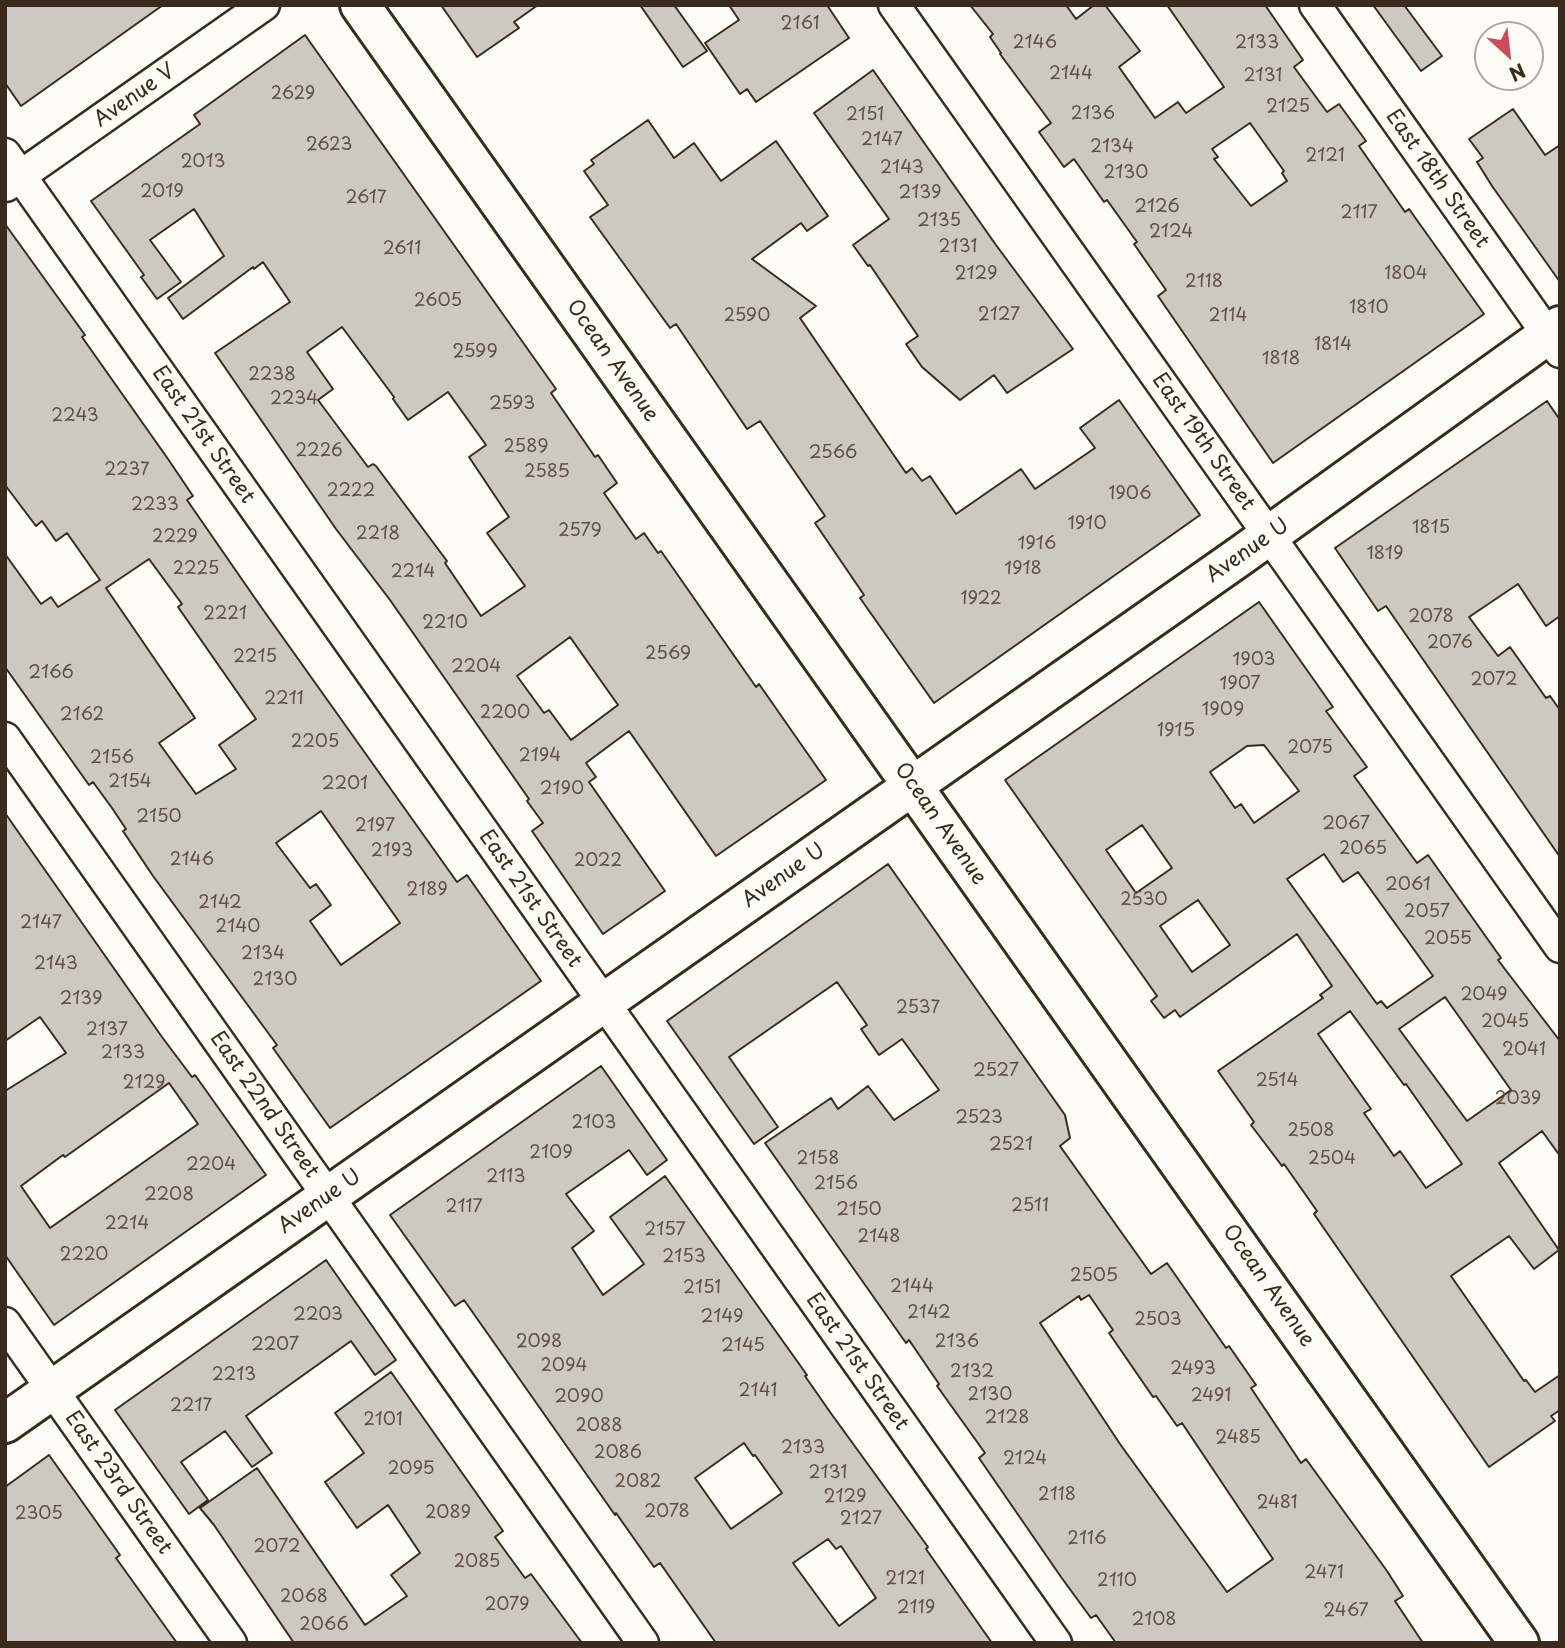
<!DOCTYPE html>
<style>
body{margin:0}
#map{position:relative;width:1565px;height:1648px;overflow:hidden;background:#fdfcf7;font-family:"Playpen Sans",sans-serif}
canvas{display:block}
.frame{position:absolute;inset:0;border:7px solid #3b2a1e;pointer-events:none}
.north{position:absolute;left:1474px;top:21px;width:70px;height:70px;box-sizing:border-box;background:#fdfcf7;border:2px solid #afa8a0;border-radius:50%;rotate:153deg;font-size:19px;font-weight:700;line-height:28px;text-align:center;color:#3b2a1e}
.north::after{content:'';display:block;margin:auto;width:24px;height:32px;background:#d1495b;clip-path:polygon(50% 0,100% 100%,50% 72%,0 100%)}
</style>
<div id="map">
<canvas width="1565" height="1648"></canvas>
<div class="frame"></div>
<div class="north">N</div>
</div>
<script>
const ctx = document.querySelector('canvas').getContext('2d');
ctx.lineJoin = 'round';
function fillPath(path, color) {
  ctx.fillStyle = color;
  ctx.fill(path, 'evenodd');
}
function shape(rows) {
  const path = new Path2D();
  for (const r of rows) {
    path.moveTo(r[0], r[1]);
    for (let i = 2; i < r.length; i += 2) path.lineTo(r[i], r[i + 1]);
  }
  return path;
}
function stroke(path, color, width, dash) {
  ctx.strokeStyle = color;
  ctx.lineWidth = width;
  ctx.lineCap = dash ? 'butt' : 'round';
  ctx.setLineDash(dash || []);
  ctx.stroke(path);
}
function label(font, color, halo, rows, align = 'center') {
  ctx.font = font + ' "Playpen Sans",sans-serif';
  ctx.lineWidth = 5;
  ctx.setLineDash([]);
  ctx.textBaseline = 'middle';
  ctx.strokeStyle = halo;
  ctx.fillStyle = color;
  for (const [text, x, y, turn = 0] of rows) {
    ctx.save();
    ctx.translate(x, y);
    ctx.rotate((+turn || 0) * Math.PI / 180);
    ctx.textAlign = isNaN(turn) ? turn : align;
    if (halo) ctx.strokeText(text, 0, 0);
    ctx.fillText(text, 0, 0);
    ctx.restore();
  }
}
const building = shape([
 [5,5,163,5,21,106,5,83,5,5],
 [441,5,538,5,514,22,519,28,477,57,441,5],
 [640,5,674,5,707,51,683,67,640,5],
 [729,5,827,5,849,38,756,102,747,89,740,94,705,43,739,20,729,5],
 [970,5,1066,5,1076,19,1094,5,1105,5,1140,51,1119,67,1155,118,1178,102,1186,113,1224,87,1167,5,1265,5,1303,60,1294,67,1327,112,1339,104,1366,141,1359,146,1405,212,1409,209,1484,314,1273,463,1158,296,1166,290,1134,244,1137,242,1107,200,1104,202,1074,159,1064,167,1039,132,1051,123,1000,54,1001,53,990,37,993,34,970,5],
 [1250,123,1284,171,1282,173,1287,181,1251,206,1214,159,1218,157,1212,149,1250,123],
 [1373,5,1404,5,1442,56,1421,71,1373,5],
 [305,35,556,389,551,393,595,457,598,455,617,483,604,493,636,539,644,533,658,553,661,551,756,687,759,684,826,780,716,856,629,731,586,763,596,777,589,782,665,891,603,934,532,831,543,823,527,801,529,799,390,600,336,529,215,353,290,302,263,262,254,269,253,267,183,319,168,298,224,256,194,209,150,240,181,282,157,299,141,277,144,275,91,201,200,124,194,115,305,35],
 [342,327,394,397,393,399,408,420,448,392,486,445,469,457,509,517,487,533,525,586,481,616,445,563,447,561,376,466,373,464,368,467,318,400,333,389,307,352,342,327],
 [570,637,618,705,571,740,549,710,544,713,517,676,570,637],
 [873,70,996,245,1073,349,1007,393,994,375,960,400,922,367,906,344,918,336,870,265,868,266,853,245,889,219,814,113,873,70],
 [1513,109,1545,155,1560,145,1560,282,1492,186,1477,162,1483,158,1469,139,1513,109],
 [648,120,674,158,694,143,721,181,776,141,828,216,807,231,801,223,752,259,816,306,800,318,906,473,912,468,922,481,930,476,956,514,1021,469,1035,489,1095,448,1080,428,1119,400,1200,515,934,703,860,598,864,595,815,523,825,516,760,421,747,429,676,324,670,328,590,217,608,205,584,171,594,164,591,160,648,120],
 [5,224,85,335,82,337,168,459,193,496,187,500,259,604,457,882,467,875,541,981,330,1128,273,1048,277,1045,153,876,123,831,126,829,112,808,93,782,89,785,5,667,5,554,41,604,51,597,58,607,100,580,67,533,56,541,42,521,36,526,5,485,5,224],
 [149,559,182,604,178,607,256,719,219,745,236,769,196,794,159,743,195,718,106,588,149,559],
 [321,811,400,923,341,965,310,921,331,905,316,884,310,888,276,843,321,811],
 [1547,401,1560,420,1560,616,1546,626,1518,584,1469,617,1498,656,1510,647,1546,698,1550,696,1560,710,1560,857,1386,606,1378,611,1335,548,1547,401],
 [1259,602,1333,707,1326,711,1367,767,1354,776,1417,863,1428,855,1501,958,1498,960,1560,1041,1560,1156,1542,1131,1499,1163,1559,1250,1534,1269,1509,1236,1451,1276,1524,1381,1526,1380,1535,1392,1560,1375,1560,1410,1551,1416,1555,1421,1489,1467,1314,1214,1317,1211,1284,1164,1282,1166,1251,1125,1254,1122,1218,1071,1323,998,1320,995,1332,986,1297,934,1180,1017,1175,1010,1164,1018,1151,1001,1157,996,1005,780,1259,602],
 [1264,745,1299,791,1254,823,1241,804,1235,808,1210,772,1247,746,1264,745],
 [1142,825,1172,868,1136,893,1106,850,1142,825],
 [1324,854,1343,882,1358,872,1433,976,1387,1008,1381,1001,1377,1004,1287,879,1324,854],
 [1198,900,1230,945,1192,972,1160,926,1198,900],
 [1445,997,1511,1090,1467,1121,1399,1029,1445,997],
 [1350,1011,1404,1085,1406,1084,1462,1164,1426,1188,1400,1151,1394,1156,1364,1113,1371,1109,1318,1034,1350,1011],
 [5,813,162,1037,192,1077,195,1075,266,1175,54,1325,5,1255,5,1091,66,1053,40,1017,5,1041,5,813],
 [169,1083,198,1124,50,1228,21,1186,63,1155,65,1157,169,1083],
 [888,864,1065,1115,1070,1138,1060,1146,1151,1274,1167,1263,1226,1348,1229,1346,1256,1385,1251,1388,1301,1463,1306,1459,1387,1571,1403,1596,1395,1601,1423,1643,1116,1643,1096,1615,1091,1618,1061,1577,979,1458,985,1453,937,1386,939,1384,909,1340,906,1343,765,1143,831,1098,838,1109,868,1086,894,1120,939,1090,902,1039,879,1055,861,1029,867,1025,837,982,729,1057,778,1127,754,1144,667,1021,888,864],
 [1089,1295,1113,1330,1109,1333,1153,1397,1156,1396,1177,1426,1182,1423,1273,1559,1227,1592,1120,1444,1040,1323,1079,1296,1081,1300,1089,1295],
 [601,1066,667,1160,647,1175,629,1150,566,1194,594,1231,572,1248,603,1295,644,1264,610,1217,665,1176,807,1375,805,1376,830,1412,928,1547,926,1549,992,1643,716,1643,660,1563,654,1567,616,1513,615,1515,464,1300,455,1306,390,1215,601,1066],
 [744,1443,753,1456,755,1455,782,1493,731,1529,695,1478,744,1443],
 [828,1539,836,1549,841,1546,876,1598,839,1626,793,1563,828,1539],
 [326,1260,396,1360,375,1375,351,1341,246,1416,272,1453,252,1467,225,1431,181,1462,208,1500,189,1514,115,1410,326,1260],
 [391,1372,503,1531,495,1537,525,1578,531,1574,582,1643,294,1643,214,1525,200,1508,257,1468,365,1625,407,1596,391,1575,420,1553,388,1505,357,1528,325,1482,364,1453,335,1413,391,1372],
 [49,1455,120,1555,116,1558,177,1643,5,1643,5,1487,49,1455]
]);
fillPath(building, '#cdc8c2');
stroke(building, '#3b2a1e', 2);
const minor = shape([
 [894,5,1560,947],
 [1315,5,1560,352],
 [5,154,1056,1643],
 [6,186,264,5],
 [5,738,643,1643],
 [5,1323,231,1643]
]);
const secondary = shape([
 [360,5,1519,1643],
 [5,1423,1243,554,1560,326]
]);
stroke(minor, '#3b2a1e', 35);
stroke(secondary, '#3b2a1e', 44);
stroke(minor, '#fdfcf7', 30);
stroke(secondary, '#fdfcf7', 38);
label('18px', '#605247', null, [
 ["2161",800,24],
 ["2146",1035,43],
 ["2133",1257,43],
 ["2144",1071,74],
 ["2131",1263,76],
 ["2629",293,94],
 ["2125",1288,107],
 ["2136",1093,114],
 ["2151",865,115],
 ["2147",882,140],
 ["2623",329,145],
 ["2134",1112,147],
 ["2121",1325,156],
 ["2013",203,162],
 ["2143",902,168],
 ["2130",1126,173],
 ["2019",162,192],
 ["2139",920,193],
 ["2617",366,198],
 ["2126",1157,207],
 ["2117",1359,213],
 ["2135",939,221],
 ["2124",1171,232],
 ["2131",958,247],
 ["2611",402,249],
 ["2129",976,274],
 ["1804",1406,274],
 ["2118",1204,282],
 ["2605",438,301],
 ["1810",1369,308],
 ["2127",999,315],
 ["2590",747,316],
 ["2114",1228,316],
 ["1814",1333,345],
 ["2599",475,352],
 ["1818",1281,359],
 ["2238",272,375],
 ["2234",294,399],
 ["2593",512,404],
 ["2243",75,416],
 ["2589",526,447],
 ["2226",319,451],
 ["2566",833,453],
 ["2237",127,470],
 ["2585",547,472],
 ["2222",351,491],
 ["1906",1130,494],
 ["2233",155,505],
 ["1910",1087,524],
 ["1815",1431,528],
 ["2579",580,531],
 ["2218",378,534],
 ["2229",175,537],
 ["1916",1037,544],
 ["1819",1385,554],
 ["2225",196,569],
 ["1918",1023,569],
 ["2214",413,572],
 ["1922",981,599],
 ["2221",225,614],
 ["2078",1431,617],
 ["2210",445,623],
 ["2076",1450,643],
 ["2569",668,654],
 ["2215",255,657],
 ["1903",1254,660],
 ["2204",476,667],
 ["2166",51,673],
 ["2072",1494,680],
 ["1907",1240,684],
 ["2211",284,699],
 ["1909",1223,710],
 ["2200",505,713],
 ["2162",82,715],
 ["1915",1176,731],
 ["2205",315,742],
 ["2075",1310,748],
 ["2194",540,756],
 ["2156",112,758],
 ["2154",130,782],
 ["2201",345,784],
 ["2190",562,789],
 ["2150",159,817],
 ["2067",1346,824],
 ["2197",375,826],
 ["2065",1363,849],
 ["2193",392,851],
 ["2146",192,860],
 ["2022",598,861],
 ["2061",1408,885],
 ["2189",427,890],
 ["2530",1144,900],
 ["2142",220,903],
 ["2057",1427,912],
 ["2147",41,923],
 ["2140",238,927],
 ["2055",1448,939],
 ["2134",263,954],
 ["2143",56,964],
 ["2130",275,980],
 ["2049",1484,995],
 ["2139",81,999],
 ["2537",918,1008],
 ["2045",1505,1022],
 ["2137",107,1030],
 ["2041",1524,1050],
 ["2133",123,1053],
 ["2527",996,1071],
 ["2514",1277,1081],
 ["2129",144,1083],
 ["2039",1518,1099],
 ["2523",979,1118],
 ["2103",594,1123],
 ["2508",1311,1131],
 ["2521",1011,1145],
 ["2109",551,1153],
 ["2158",818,1159],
 ["2504",1332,1159],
 ["2204",211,1165],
 ["2113",506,1177],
 ["2156",836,1184],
 ["2208",169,1195],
 ["2511",1030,1206],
 ["2117",464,1207],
 ["2150",859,1210],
 ["2214",127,1224],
 ["2157",665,1230],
 ["2148",879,1237],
 ["2220",84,1255],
 ["2153",684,1257],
 ["2505",1094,1276],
 ["2144",912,1287],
 ["2151",702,1288],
 ["2142",929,1313],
 ["2203",318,1315],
 ["2149",722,1317],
 ["2503",1158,1320],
 ["2098",539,1342],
 ["2136",957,1342],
 ["2207",275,1345],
 ["2145",743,1346],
 ["2094",564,1366],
 ["2493",1193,1369],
 ["2132",972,1372],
 ["2213",234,1375],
 ["2141",758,1391],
 ["2130",990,1395],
 ["2491",1211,1396],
 ["2090",579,1397],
 ["2217",191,1406],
 ["2128",1007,1418],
 ["2101",383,1420],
 ["2088",599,1426],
 ["2485",1238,1438],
 ["2133",803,1448],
 ["2086",618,1453],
 ["2124",1025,1459],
 ["2095",411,1469],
 ["2131",828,1473],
 ["2082",638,1482],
 ["2118",1057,1495],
 ["2129",845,1497],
 ["2481",1277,1503],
 ["2078",667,1512],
 ["2089",448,1513],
 ["2305",39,1514],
 ["2127",861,1519],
 ["2116",1087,1539],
 ["2072",277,1547],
 ["2085",477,1562],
 ["2471",1324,1573],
 ["2121",905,1579],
 ["2110",1117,1581],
 ["2068",304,1597],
 ["2079",507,1605],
 ["2119",916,1608],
 ["2467",1346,1611],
 ["2108",1154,1620],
 ["2066",324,1625]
]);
label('21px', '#3b2a1e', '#fdfcf7', [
 ["Avenue V",135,96,-35],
 ["East 18th Street",1437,179,55],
 ["Ocean Avenue",612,361,55],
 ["East 21st Street",203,435,55],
 ["East 19th Street",1203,442,55],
 ["Avenue U",1248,551,-35],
 ["Ocean Avenue",940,824,55],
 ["Avenue U",784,876,-35],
 ["East 21st Street",530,899,55],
 ["East 22nd Street",264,1105,55],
 ["Avenue U",320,1202,-35],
 ["Ocean Avenue",1268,1286,55],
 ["East 21st Street",857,1362,55],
 ["East 23rd Street",118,1483,55]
]);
</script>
